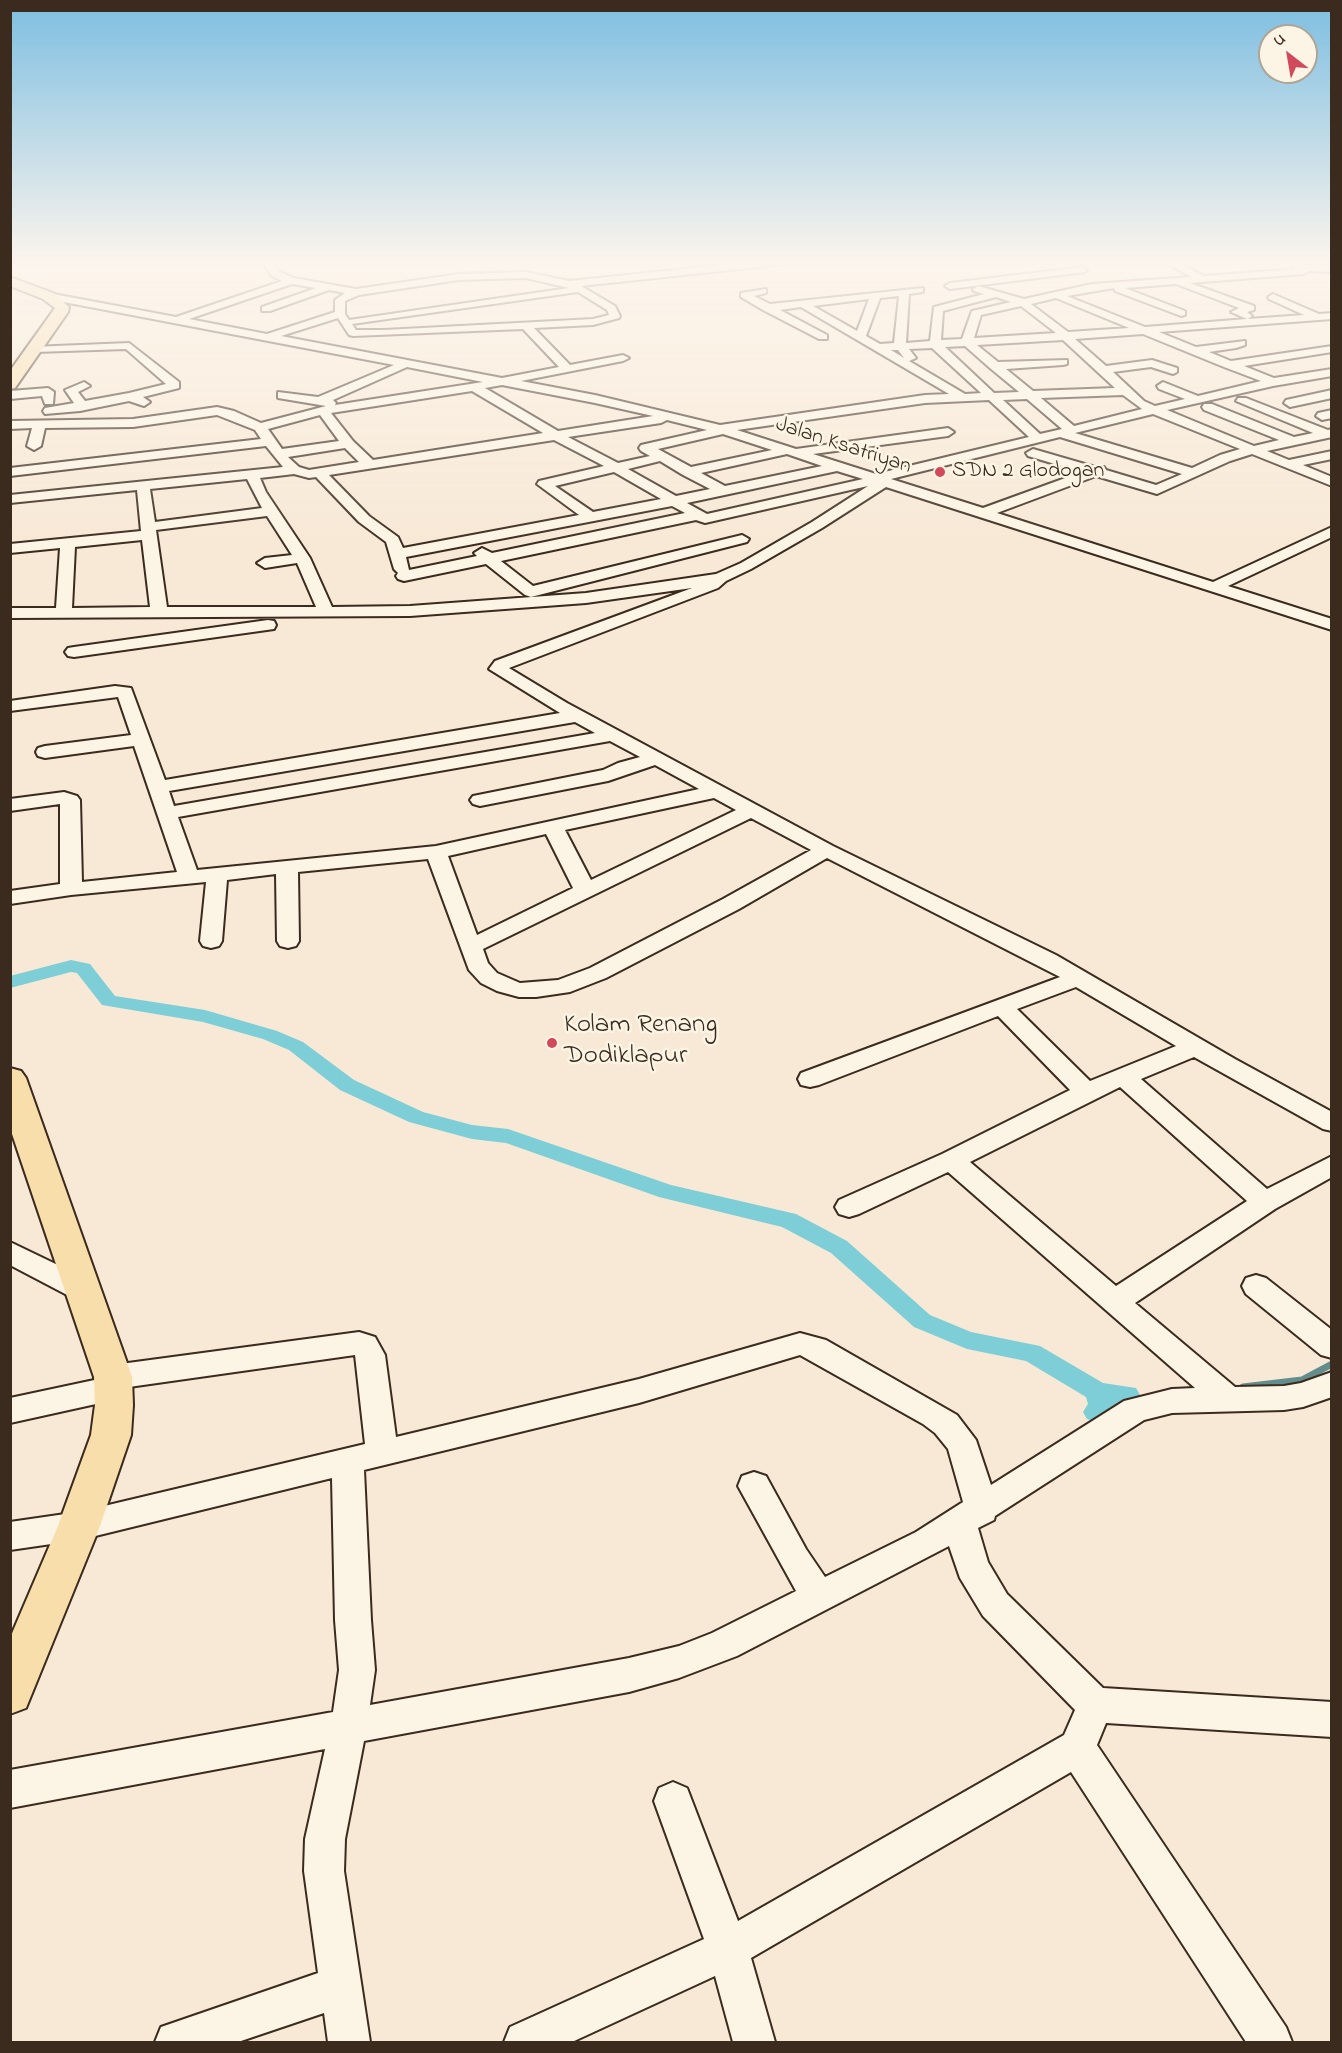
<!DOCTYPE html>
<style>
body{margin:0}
#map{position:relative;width:1342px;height:2053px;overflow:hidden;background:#f8e9d6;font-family:"Indie Flower",sans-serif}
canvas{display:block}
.frame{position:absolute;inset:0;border:12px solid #3b2a1e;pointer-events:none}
.north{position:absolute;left:1258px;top:24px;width:60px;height:60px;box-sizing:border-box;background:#fcf5e5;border:2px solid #afa495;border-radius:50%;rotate:329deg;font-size:16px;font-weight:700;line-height:24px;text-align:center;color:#3b2a1e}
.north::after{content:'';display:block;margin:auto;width:21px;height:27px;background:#d1495b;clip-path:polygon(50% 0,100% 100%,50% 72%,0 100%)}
</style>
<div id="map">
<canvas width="1342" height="2053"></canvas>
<div class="frame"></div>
<div class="north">U</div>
</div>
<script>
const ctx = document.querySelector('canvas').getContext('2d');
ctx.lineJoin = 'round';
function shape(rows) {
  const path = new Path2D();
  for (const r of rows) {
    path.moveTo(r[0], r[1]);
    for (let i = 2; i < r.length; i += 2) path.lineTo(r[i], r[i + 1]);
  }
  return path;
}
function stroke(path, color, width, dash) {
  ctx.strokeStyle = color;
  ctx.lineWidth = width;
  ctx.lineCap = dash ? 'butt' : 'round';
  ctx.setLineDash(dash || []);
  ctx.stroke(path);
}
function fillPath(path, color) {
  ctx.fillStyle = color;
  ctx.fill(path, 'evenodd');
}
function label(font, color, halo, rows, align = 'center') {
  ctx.font = font + ' "Indie Flower",sans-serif';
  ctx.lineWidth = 5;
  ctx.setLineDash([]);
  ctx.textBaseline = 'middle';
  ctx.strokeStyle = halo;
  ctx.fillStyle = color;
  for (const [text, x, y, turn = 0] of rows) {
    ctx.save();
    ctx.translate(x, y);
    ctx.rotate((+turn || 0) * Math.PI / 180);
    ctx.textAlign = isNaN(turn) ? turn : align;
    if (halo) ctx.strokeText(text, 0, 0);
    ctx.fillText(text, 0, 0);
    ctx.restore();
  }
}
stroke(shape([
 [1243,1387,1302,1380,1332,1364]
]), '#638c8d', 7);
fillPath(shape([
 [71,960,90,964,115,996,205,1010,277,1031,303,1042,354,1080,423,1112,472,1125,508,1129,671,1185,796,1214,847,1241,930,1315,971,1332,1040,1346,1103,1383,1136,1388,1140,1395,1136,1402,1113,1406,1105,1419,1096,1422,1087,1419,1083,1412,1088,1404,1086,1397,1026,1361,967,1349,914,1327,831,1253,782,1227,659,1197,506,1143,472,1139,409,1122,340,1090,289,1050,263,1039,203,1022,102,1005,77,973,71,972,10,988,10,976,71,960]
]), '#7dced7');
const minor = shape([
 [261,261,271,261,280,272,294,278,356,289,459,274,526,272,569,281,761,261,791,261,786,264,581,286,615,306,620,316,619,318,593,325,534,328,570,365,623,355,629,358,623,361,521,381,595,395,720,425,925,395,949,394,801,307,780,310,827,335,827,339,819,339,763,310,741,297,741,293,766,289,766,293,754,296,770,304,923,288,923,292,909,294,906,343,930,341,934,307,984,294,974,291,973,289,978,286,1024,299,1092,284,1191,277,1163,261,1175,261,1204,276,1296,269,1288,261,1299,261,1304,265,1332,266,1332,272,1309,271,1304,274,1190,283,1254,306,1254,310,1247,312,1252,316,1248,319,1304,315,1269,299,1268,297,1273,294,1319,314,1332,313,1332,319,1159,332,1196,347,1245,341,1245,345,1236,348,1209,352,1231,361,1332,346,1332,352,1244,366,1274,378,1332,369,1332,376,1273,386,1167,410,1254,446,1279,440,1204,410,1202,407,1204,404,1212,404,1294,437,1313,433,1236,401,1238,398,1246,398,1328,430,1332,429,1332,437,1267,451,1289,460,1332,451,1332,459,1303,465,1332,477,1332,486,1252,454,1230,461,1157,494,1096,476,997,513,1213,582,1332,527,1332,537,1228,586,1332,619,1332,630,886,487,822,528,751,569,726,581,718,588,509,668,567,703,833,846,1056,955,1235,1059,1332,1112,1332,1131,1323,1129,1194,1057,1141,1079,1267,1189,1332,1156,1332,1177,1275,1209,1135,1303,1235,1387,1284,1386,1301,1383,1332,1372,1332,1397,1303,1407,1284,1410,1172,1413,1144,1420,995,1516,994,1520,978,1528,988,1562,1007,1594,1103,1688,1332,1702,1332,1737,1106,1723,1097,1745,1286,2027,1292,2042,1246,2042,1071,1772,751,1958,775,2042,733,2042,715,1976,572,2042,504,2042,510,2027,704,1939,654,1801,659,1788,673,1782,687,1788,738,1921,1064,1735,1075,1710,983,1616,960,1578,949,1546,737,1656,679,1678,629,1692,364,1741,345,1839,344,1871,370,2042,328,2042,324,2013,238,2042,155,2042,161,2027,318,1973,304,1871,305,1839,325,1749,10,1808,10,1770,333,1712,339,1670,335,1620,332,1478,79,1540,10,1550,10,1522,79,1512,365,1444,355,1355,129,1387,125,1397,114,1400,10,1423,10,1398,99,1379,102,1369,113,1365,359,1332,375,1337,385,1355,396,1437,639,1379,800,1333,826,1340,957,1415,976,1440,991,1485,1124,1401,1172,1389,1195,1388,948,1172,859,1214,849,1217,839,1214,835,1207,839,1200,942,1154,1070,1090,998,1016,819,1085,810,1087,801,1085,798,1079,801,1073,1060,977,827,858,739,909,606,978,570,992,536,997,519,997,497,991,481,983,469,970,428,859,298,872,299,941,296,946,288,948,280,946,277,941,276,874,227,880,222,941,219,946,211,948,203,946,200,941,206,882,71,895,10,904,10,891,60,884,60,804,10,811,10,799,64,792,77,796,80,800,82,882,177,872,134,746,45,758,38,756,36,752,38,748,45,746,131,735,118,697,10,711,10,701,115,686,131,688,165,780,560,713,489,669,495,661,692,588,586,603,410,616,10,618,10,608,56,608,60,548,10,553,10,544,141,531,137,490,10,503,10,495,283,467,266,446,10,476,10,468,261,439,255,430,217,415,133,427,45,428,41,446,34,450,27,446,32,428,10,429,10,421,133,419,217,407,234,411,261,423,326,406,278,398,278,392,318,397,394,365,48,299,43,296,48,293,176,317,282,281,272,276,261,261],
 [526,278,569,288,349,320,345,314,345,301,359,295,459,280,526,278],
 [292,284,316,288,262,307,262,311,270,311,329,290,345,293,335,300,335,312,267,334,189,319,292,284],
 [1176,284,1239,308,1231,312,1247,319,1145,327,1067,296,1114,288,1115,291,1181,316,1185,315,1185,311,1125,288,1176,284],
 [578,292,607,310,609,315,593,319,384,330,356,330,352,324,578,292],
 [899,296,894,343,880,344,866,336,880,298,899,296],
 [996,297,1011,302,972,311,962,339,941,340,943,311,996,297],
 [1056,298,1129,328,1068,332,1031,304,1056,298],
 [869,299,857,331,813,306,869,299],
 [1021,306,1056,333,974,338,981,315,1021,306],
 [338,318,349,335,353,336,523,329,559,367,502,378,281,336,338,318],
 [1143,334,1224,367,1261,381,1198,396,1163,382,1157,386,1159,389,1185,399,1155,406,1144,401,1113,372,1151,367,1173,374,1177,372,1177,368,1152,360,1106,366,1075,339,1143,334],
 [1063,340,1115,388,1033,391,1006,369,1063,365,1067,364,1067,360,998,362,977,345,1063,340],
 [965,346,990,368,1019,392,994,393,945,347,965,346],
 [932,348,981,393,965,394,909,361,916,358,909,349,932,348],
 [891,350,898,350,904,358,891,350],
 [407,367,483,382,335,405,336,403,333,400,407,367],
 [502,385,595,403,653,416,558,431,485,388,502,385],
 [472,391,543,433,373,460,353,441,331,413,472,391],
 [1123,395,1142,409,1074,426,1041,398,1123,395],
 [1027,399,1062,429,1040,434,1003,400,1027,399],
 [989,400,1029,437,876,474,813,454,948,436,954,432,948,428,796,449,737,430,925,403,989,400],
 [1153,414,1240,449,1220,455,1192,468,1075,433,1153,414],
 [320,415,339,441,282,449,268,429,320,415],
 [667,420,707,430,641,445,639,448,641,451,650,456,618,463,568,437,661,423,667,420],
 [723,434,772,450,691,467,658,449,723,434],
 [1060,437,1182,474,1156,485,1106,470,1104,467,1095,467,1033,449,1026,453,1028,456,1082,472,983,508,891,479,1060,437],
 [554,440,604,466,539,481,537,484,579,515,403,548,398,537,369,516,329,475,554,440],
 [345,448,359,462,309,470,299,467,288,457,345,448],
 [787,454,822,466,725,486,701,473,787,454],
 [660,461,683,475,710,489,676,496,628,469,660,461],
 [837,471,863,479,707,514,687,503,837,471],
 [614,472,661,499,593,512,555,486,614,472],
 [294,474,309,478,316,477,359,522,386,542,394,569,398,573,396,576,398,579,404,581,486,564,525,595,531,597,747,542,749,539,742,535,533,586,501,561,696,520,705,523,868,486,812,522,741,563,716,574,586,593,410,606,332,607,310,558,266,492,260,478,294,474],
 [247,479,262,508,155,522,150,489,247,479],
 [672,506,685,513,492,553,482,548,474,553,477,556,409,570,406,557,672,506],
 [267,516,292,555,265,558,257,563,265,568,297,563,316,607,167,607,156,530,267,516],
 [142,540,150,607,72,608,75,547,142,540],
 [575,722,595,733,174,806,169,791,575,722],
 [610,741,640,757,618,763,603,770,473,796,470,800,473,804,480,806,608,781,655,765,699,789,436,846,197,870,178,817,610,741],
 [714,798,736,810,591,880,565,830,714,798],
 [751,818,811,850,723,899,590,968,558,980,520,983,497,973,488,963,483,949,751,818],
 [546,834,573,888,477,935,448,856,546,834],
 [1076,987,1176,1046,1090,1081,1017,1009,1076,987],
 [1120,1087,1247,1201,1116,1286,970,1162,1120,1087],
 [800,1355,923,1424,935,1433,948,1449,963,1502,916,1532,825,1577,806,1549,766,1476,754,1472,742,1476,738,1486,796,1591,712,1633,679,1646,629,1658,370,1705,375,1670,371,1620,364,1470,639,1403,800,1355],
 [1082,267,1087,270,1085,272,950,289,945,286,950,283,1082,267],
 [129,343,179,382,179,388,143,397,150,402,144,406,129,401,80,411,45,414,43,411,45,408,74,403,65,390,84,382,90,386,78,392,85,401,129,393,166,384,126,349,35,352,31,351,31,347,129,343],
 [48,388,54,392,53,404,45,404,42,396,10,399,10,391,48,388],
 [1332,390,1332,398,1290,407,1284,403,1286,400,1332,390],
 [1332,410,1332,418,1322,420,1316,416,1318,413,1332,410],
 [268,620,274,621,276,625,274,629,74,657,68,656,65,652,68,648,74,647,268,620],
 [10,1242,91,1281,95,1289,91,1297,81,1300,71,1297,10,1265,10,1242],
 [1256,1275,1266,1278,1332,1330,1332,1358,1321,1355,1246,1294,1242,1286,1246,1278,1256,1275]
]);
const major = shape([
 [10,277,53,293,69,307,68,312,15,388,10,389,10,371,55,308,43,299,10,286,10,277],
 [10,1068,21,1071,26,1078,132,1377,133,1405,131,1435,100,1526,26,1708,10,1714,10,1638,58,1526,91,1435,95,1405,94,1377,10,1128,10,1068]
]);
stroke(minor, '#3b2a1e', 4);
stroke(major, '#3b2a1e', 4);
fillPath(minor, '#fcf5e5');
fillPath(major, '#f8deab');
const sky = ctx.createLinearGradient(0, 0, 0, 548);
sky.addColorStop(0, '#7dbee1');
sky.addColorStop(0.48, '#fcf5ed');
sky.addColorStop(1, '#fcf5ed00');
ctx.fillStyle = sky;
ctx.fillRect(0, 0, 1342, 548);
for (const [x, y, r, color] of [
 [940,472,6,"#d1495b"],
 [552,1043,6,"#d1495b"]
]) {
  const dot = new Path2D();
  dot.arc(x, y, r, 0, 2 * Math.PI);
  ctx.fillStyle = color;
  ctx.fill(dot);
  stroke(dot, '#fcf5e5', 2);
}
label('22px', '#3b2a1e', '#fcf5e5', [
 ["Jalan Ksatriyan",843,447,18]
]);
label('22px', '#3b2a1e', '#fcf5e5', [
 ["SDN 2 Glodogan",952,472]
], 'left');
label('27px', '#3b2a1e', '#fcf5e5', [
 ["Kolam Renang",564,1027],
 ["Dodiklapur",564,1058]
], 'left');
</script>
